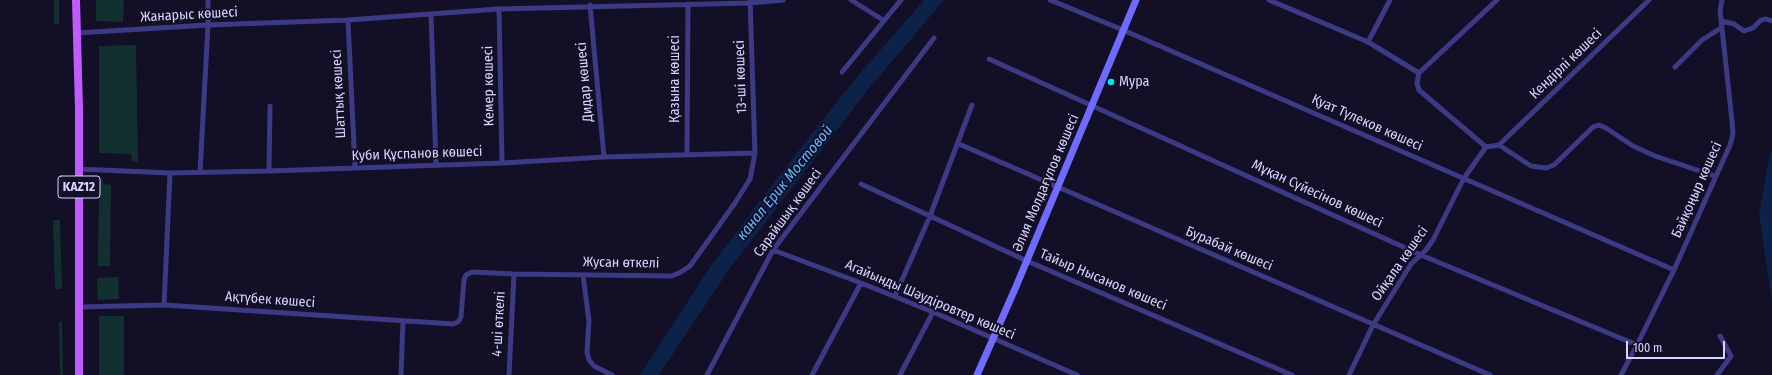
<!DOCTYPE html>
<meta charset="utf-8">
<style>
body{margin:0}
#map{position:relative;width:1772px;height:375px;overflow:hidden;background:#130f26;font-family:"Fira Sans Condensed",sans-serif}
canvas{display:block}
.scale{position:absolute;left:1626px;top:341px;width:99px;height:18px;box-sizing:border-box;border:2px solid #d9d4ff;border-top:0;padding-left:5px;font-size:12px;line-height:14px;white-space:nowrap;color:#d9d4ff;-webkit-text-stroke:3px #130f26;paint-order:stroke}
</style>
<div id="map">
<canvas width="1772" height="375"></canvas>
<div class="scale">100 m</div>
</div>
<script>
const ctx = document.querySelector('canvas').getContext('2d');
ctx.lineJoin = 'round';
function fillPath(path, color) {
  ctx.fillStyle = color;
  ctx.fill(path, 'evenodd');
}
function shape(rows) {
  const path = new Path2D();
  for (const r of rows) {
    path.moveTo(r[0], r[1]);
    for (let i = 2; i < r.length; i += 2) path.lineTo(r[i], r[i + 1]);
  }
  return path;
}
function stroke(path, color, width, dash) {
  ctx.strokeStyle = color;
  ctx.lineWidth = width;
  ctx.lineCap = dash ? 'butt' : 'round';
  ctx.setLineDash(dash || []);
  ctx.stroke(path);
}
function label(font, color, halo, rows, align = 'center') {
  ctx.font = font + ' "Fira Sans Condensed",sans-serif';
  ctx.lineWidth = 4;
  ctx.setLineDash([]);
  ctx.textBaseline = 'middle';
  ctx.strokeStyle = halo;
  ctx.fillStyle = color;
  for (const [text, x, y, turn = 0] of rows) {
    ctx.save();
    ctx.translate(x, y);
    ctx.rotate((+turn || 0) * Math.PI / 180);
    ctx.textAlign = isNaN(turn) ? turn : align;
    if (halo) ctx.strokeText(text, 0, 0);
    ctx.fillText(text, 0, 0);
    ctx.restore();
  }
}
fillPath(shape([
 [54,0,59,0,59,24,54,24],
 [96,0,124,0,123,22,96,21],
 [136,45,138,163,132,161,131,154,99,153,99,46],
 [99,180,103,180,103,184,111,185,110,266,98,266],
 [53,220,60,220,62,289,55,289],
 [118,277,119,299,98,300,97,278],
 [99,316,124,316,124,375,99,375],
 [59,322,62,322,63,375,60,375]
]), '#12302f');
fillPath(shape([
 [924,0,944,0,866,92,728,271,659,375,640,375,712,264,810,136,855,79],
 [1772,150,1772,302,1759,214,1769,159]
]), '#0c2248');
stroke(shape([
 [851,0,883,20],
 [1050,0,1123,30,1674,270],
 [1269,0,1368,42,1419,73,1417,83,1419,90,1486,147,1499,145,1531,166,1546,168,1554,165,1593,127,1599,125,1606,128,1633,146,1655,156,1715,176],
 [590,5,604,157],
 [499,9,502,163],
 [431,14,436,165],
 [348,20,355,168],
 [1721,21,1734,24,1744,31,1753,28,1761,20,1766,19,1772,21],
 [77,33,208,25,348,20,499,9,750,3,783,0],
 [1368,42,1390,0],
 [989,59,1421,255,1637,345],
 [1675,67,1702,40,1721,28],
 [842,72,901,0],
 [1419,73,1497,0],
 [959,144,1490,375],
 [1499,145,1649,0],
 [687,155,688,4],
 [78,169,170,173,269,171,502,163,604,157,755,153],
 [269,171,270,106],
 [200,172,208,25,208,0],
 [861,184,1027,261,1292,375],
 [773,250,861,283,933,312,1077,375],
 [583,275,589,321,587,352,589,360,594,366,612,375],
 [895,296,930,216,972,105],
 [164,305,170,173],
 [79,307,164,305,453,324,458,322,461,317,464,280,466,275,472,272,514,274,672,276,681,272,690,266,735,203,750,179,755,153,750,0],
 [401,375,403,321],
 [509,375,514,274],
 [707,375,773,250,934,38],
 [812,375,861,283],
 [900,375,933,312],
 [1349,375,1373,325,1411,264,1426,250,1433,240,1464,178,1486,147],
 [1621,375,1637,345,1674,270,1730,145,1733,134,1732,121,1720,10,1722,0],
 [1717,375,1731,356,1720,336]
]), '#3d3a85', 5);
stroke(shape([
 [977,375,1015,289,1136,0]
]), '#6f6bff', 7);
stroke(shape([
 [76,0,79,109,79,375]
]), '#c25bff', 8);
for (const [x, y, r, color] of [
 [1111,82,4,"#00e5ff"]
]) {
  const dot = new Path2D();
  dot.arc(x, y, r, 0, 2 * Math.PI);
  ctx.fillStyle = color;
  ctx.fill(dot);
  stroke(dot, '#130f26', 1.5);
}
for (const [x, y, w] of [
 [79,187,42]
]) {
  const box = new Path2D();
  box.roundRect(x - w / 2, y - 11, w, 22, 3);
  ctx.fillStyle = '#130f26';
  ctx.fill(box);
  stroke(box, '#d9d4ff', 1);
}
label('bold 13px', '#d9d4ff', null, [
 ["KAZ12",79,187]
]);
label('14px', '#d9d4ff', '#130f26', [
 ["Жанарыс көшесі",189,15,-3],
 ["Кендірлі көшесі",1566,64,-44],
 ["13-ші көшесi",741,77,-92],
 ["Қазына көшесі",675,79,-90],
 ["Дидар көшесі",585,82,-95],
 ["Кемер көшесі",489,86,-91],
 ["Шаттық көшесі",339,94,-93],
 ["Қуат Түлеков көшесі",1367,123,24],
 ["Куби Құспанов көшесi",417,154,-2],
 ["Әлия Молдағұлов көшесі",1046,183,-67],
 ["Байқоңыр көшесi",1697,190,-66],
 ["Мұқан Сүйесінов көшесі",1317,194,25],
 ["Сарайшық көшесі",788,213,-54],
 ["Бурабай көшесi",1229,249,23],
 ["Жусан өткелі",621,263,1],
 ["Ойқала көшесі",1400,264,-55],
 ["Тайыр Нысанов көшесi",1103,280,23],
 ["Ақтүбек көшесi",270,300,4],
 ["Агайынды Шәудіровтер көшесi",930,300,23],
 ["4-шi өткелi",499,324,-87]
]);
label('14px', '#d9d4ff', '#130f26', [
 ["Мура",1119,82]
], 'left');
label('italic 15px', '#62b6ff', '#130f26', [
 ["канал Ерик Мостовой",785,183,-51]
]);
</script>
